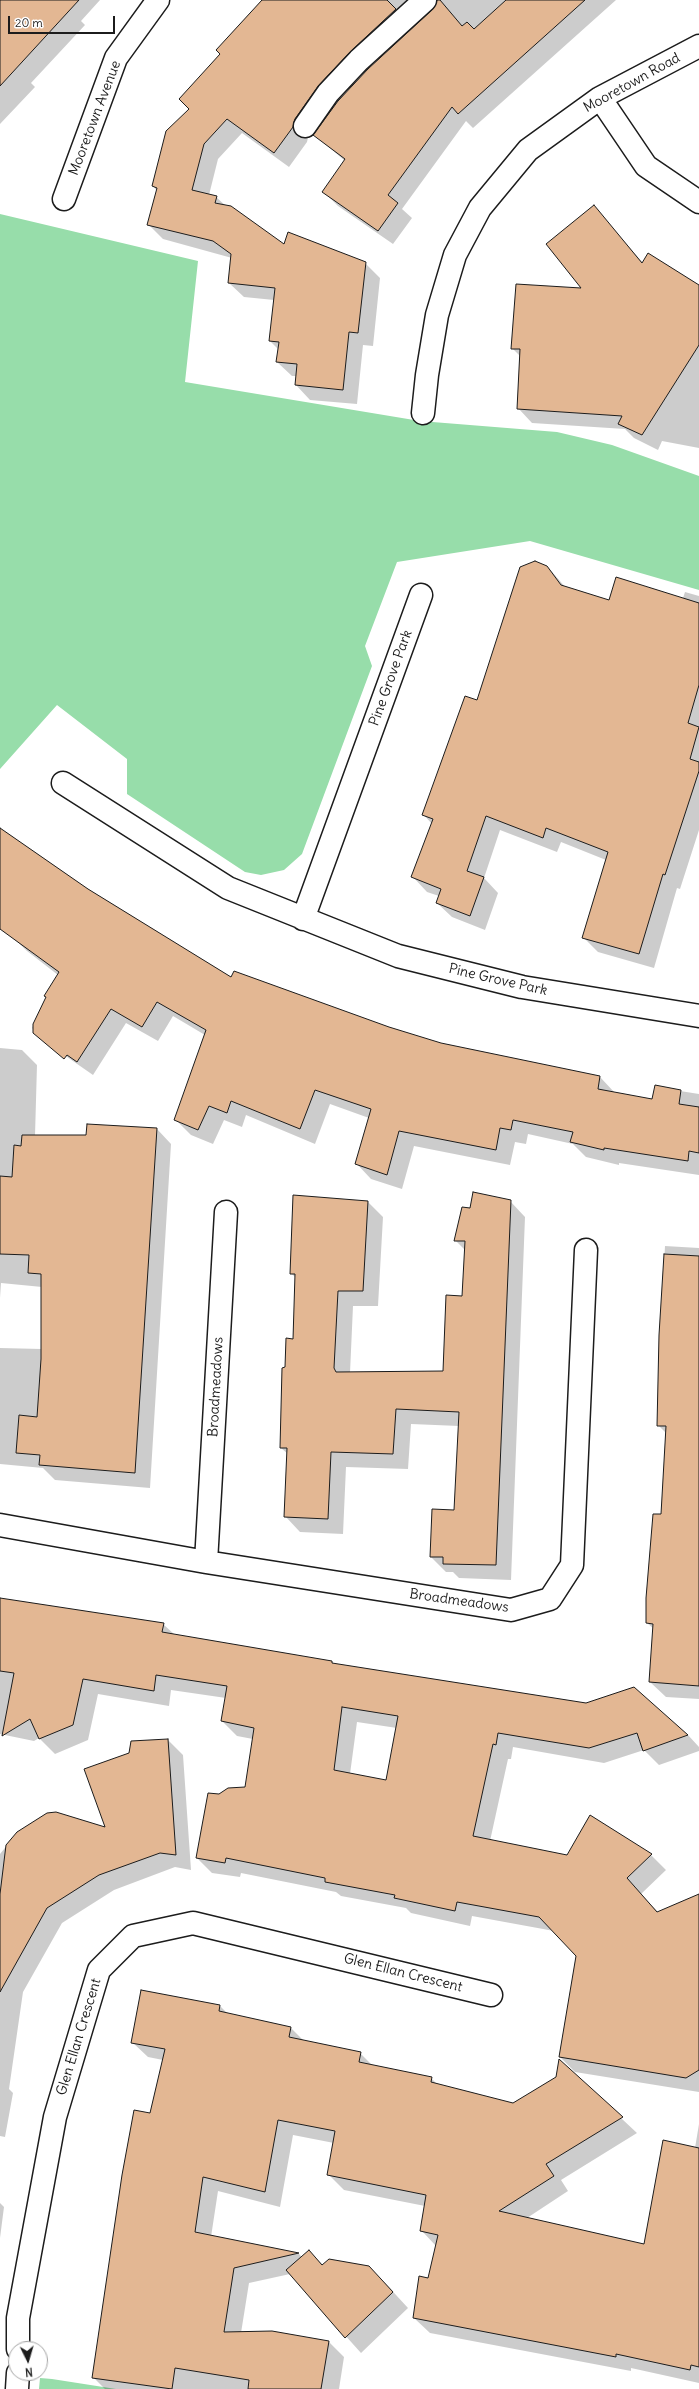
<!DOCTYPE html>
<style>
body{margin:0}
#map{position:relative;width:699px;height:2389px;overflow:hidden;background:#fff;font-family:Delius,sans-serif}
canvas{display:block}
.north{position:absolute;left:8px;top:2341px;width:40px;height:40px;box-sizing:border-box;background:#fff;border:1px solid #a4a4a4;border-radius:50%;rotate:175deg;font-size:11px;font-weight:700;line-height:16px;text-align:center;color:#1c1c1c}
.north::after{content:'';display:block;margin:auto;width:14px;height:18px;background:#1c1c1c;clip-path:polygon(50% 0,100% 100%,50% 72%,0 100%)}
.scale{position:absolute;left:8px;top:16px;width:107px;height:18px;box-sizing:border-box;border:2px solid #1c1c1c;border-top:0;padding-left:5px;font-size:12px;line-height:14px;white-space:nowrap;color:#1c1c1c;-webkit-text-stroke:3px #fff;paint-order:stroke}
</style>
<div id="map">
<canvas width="699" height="2389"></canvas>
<div class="north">N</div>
<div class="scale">20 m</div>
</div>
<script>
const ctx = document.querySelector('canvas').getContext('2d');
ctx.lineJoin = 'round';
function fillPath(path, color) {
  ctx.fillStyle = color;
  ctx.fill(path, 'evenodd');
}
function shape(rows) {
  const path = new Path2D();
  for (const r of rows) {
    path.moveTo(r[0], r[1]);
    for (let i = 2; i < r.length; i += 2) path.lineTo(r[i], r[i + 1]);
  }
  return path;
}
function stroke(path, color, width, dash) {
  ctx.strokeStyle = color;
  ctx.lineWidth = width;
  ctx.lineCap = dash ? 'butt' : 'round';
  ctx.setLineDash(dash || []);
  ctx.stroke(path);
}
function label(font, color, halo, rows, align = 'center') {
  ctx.font = font + ' Delius,sans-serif';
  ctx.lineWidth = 3;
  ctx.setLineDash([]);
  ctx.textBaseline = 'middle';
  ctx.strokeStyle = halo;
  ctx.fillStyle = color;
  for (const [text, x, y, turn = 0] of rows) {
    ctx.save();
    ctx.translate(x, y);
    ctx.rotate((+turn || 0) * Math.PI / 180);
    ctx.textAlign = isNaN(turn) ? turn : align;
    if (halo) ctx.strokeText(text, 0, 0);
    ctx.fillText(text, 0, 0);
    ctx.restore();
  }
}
fillPath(shape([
 [0,214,198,261,185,382,420,421,557,432,612,445,699,476,699,590,530,541,397,562,365,646,372,666,302,854,284,870,261,875,245,872,127,794,127,759,57,705,0,769],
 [40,2378,52,2379,116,2389,39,2389]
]), '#97ddaa');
fillPath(shape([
 [0,0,100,0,81,21,85,25,31,83,35,87,0,124],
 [262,0,616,0,473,128,466,121,402,209,412,218,393,244,338,206,324,192,345,161,315,135,435,10,437,2,431,5,364,66,309,133,307,142,289,167,242,133,218,159,209,195,216,197,226,206,284,245,365,263,380,278,373,346,363,345,357,404,310,400,296,385,297,376,292,376,277,362,279,350,270,341,274,300,244,297,229,283,232,258,163,239,149,225,157,191,153,186,190,109,221,54,217,50],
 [593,206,643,263,699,286,699,448,662,441,658,450,634,438,625,429,532,423,518,408,520,356,512,348,583,289],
 [547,566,566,588,609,602,683,598,685,592,699,596,699,830,680,889,677,888,654,968,598,952,583,937,606,860,561,842,557,852,500,830,484,878,498,893,485,930,452,917,437,903,439,896,427,892,413,877,432,824,423,814,466,697,477,701],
 [0,828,88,889,232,978,441,1044,600,1077,615,1093,653,1100,655,1087,699,1094,699,1175,619,1163,619,1165,586,1157,573,1144,528,1134,526,1144,515,1142,510,1165,414,1146,402,1189,371,1179,356,1163,369,1118,330,1104,315,1144,246,1115,242,1127,224,1120,213,1144,191,1135,176,1120,205,1035,173,1016,158,1041,126,1023,93,1075,47,1043,32,1028,58,975,27,951,0,925],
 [0,1048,22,1050,37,1065,35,1136,87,1136,157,1129,171,1144,150,1488,55,1480,43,1468,0,1464,0,1348,42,1349,42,1287,1,1283,0,1298],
 [510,1201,525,1217,511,1580,459,1578,453,1572,446,1572,431,1557,455,1511,459,1426,411,1424,408,1469,346,1467,343,1534,300,1532,285,1516,288,1454,281,1448,286,1368,293,1340,296,1278,291,1273,368,1202,383,1217,378,1306,353,1306,350,1373,444,1372,463,1298,466,1251,455,1240,470,1209],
 [665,1246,699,1248,699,1699,666,1697,650,1682,654,1629,647,1623,662,1516,666,1433,658,1425,660,1335],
 [0,1599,163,1624,175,1635,332,1662,334,1664,586,1704,633,1688,688,1735,699,1747,699,1751,659,1765,644,1750,604,1763,513,1747,511,1759,508,1759,490,1841,567,1857,590,1816,651,1855,666,1870,641,1894,658,1912,699,1936,699,2092,575,2072,560,2057,577,1956,554,1931,472,1916,470,1926,411,1913,406,1908,341,1896,336,1892,241,1873,240,1877,212,1873,197,1858,220,1795,246,1788,253,1739,237,1736,222,1721,226,1698,171,1690,169,1706,98,1694,88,1740,55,1754,39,1738,34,1741,0,1734],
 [357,1722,397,1728,386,1781,350,1774],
 [168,1740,183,1755,191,1870,175,1867,114,1890,62,1923,23,1992,9,2089,13,2093,5,2137,0,2136,0,1854,17,1833,107,1829],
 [220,2006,228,2014,291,2028,305,2042,360,2053,373,2066,431,2078,438,2085,513,2104,557,2078,560,2061,637,2133,561,2180,568,2191,527,2218,645,2245,695,2148,699,2124,699,2383,631,2368,631,2371,430,2333,414,2318,429,2279,436,2246,421,2230,425,2206,344,2190,328,2174,334,2143,293,2135,280,2207,218,2191,211,2237,299,2254,302,2257,309,2251,323,2265,385,2283,408,2308,361,2353,290,2274,249,2283,241,2333,329,2342,344,2357,339,2389,105,2389,94,2378,163,2060,148,2057,132,2042],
 [0,2203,4,2207,0,2238]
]), '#0003');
const building = shape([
 [0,0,79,0,0,86,0,0],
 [262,0,387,0,396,9,351,51,319,85,295,119,293,127,274,153,227,119,204,144,192,190,217,196,215,203,231,206,284,244,288,232,366,262,358,333,349,332,343,390,295,385,297,364,276,362,279,342,269,341,275,288,228,283,231,254,213,241,147,225,157,188,152,186,166,131,189,109,179,99,220,54,216,50,262,0],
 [437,0,440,0,462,26,467,22,474,29,506,0,585,0,458,114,452,107,388,195,398,203,378,231,322,192,345,159,313,135,338,101,368,69,433,9,437,0],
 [594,205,642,263,648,253,699,285,699,345,642,435,618,424,622,416,517,409,520,349,511,349,516,284,581,288,546,244,594,205],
 [535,561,547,566,561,585,609,600,616,577,699,603,699,685,688,723,699,727,690,759,699,762,699,771,665,875,663,874,639,954,582,938,608,852,546,828,543,838,486,816,467,871,484,877,470,916,436,903,441,889,411,877,433,819,422,815,465,696,477,700,520,567,535,561],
 [0,828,88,889,231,977,234,971,389,1027,441,1043,600,1076,598,1089,652,1099,655,1085,681,1090,679,1104,699,1107,699,1153,689,1151,688,1161,604,1148,604,1150,570,1142,573,1132,513,1120,511,1130,500,1128,496,1150,399,1131,387,1175,355,1164,371,1109,315,1090,300,1129,231,1101,227,1113,209,1106,198,1130,174,1120,206,1030,157,1002,142,1027,111,1009,77,1062,67,1055,64,1059,33,1033,33,1024,46,997,44,996,59,972,0,929,0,828],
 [87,1124,157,1128,135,1473,39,1465,40,1455,16,1453,19,1415,37,1417,41,1359,41,1274,28,1273,29,1255,0,1254,0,1176,12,1177,14,1145,21,1146,22,1135,86,1135,87,1124],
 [473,1192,511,1200,496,1565,443,1564,443,1557,430,1557,432,1509,454,1510,459,1412,396,1409,393,1454,331,1452,328,1519,284,1517,287,1448,280,1448,282,1368,285,1367,286,1338,293,1339,295,1274,290,1274,293,1195,368,1201,363,1291,338,1291,334,1368,336,1372,443,1371,446,1295,462,1296,465,1241,454,1241,462,1207,470,1208,473,1192],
 [664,1254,699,1256,699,1686,649,1682,653,1624,646,1623,646,1598,653,1514,661,1514,666,1426,657,1426,659,1335,664,1254],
 [0,1598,164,1623,162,1632,332,1661,332,1663,586,1703,634,1687,688,1735,643,1751,637,1733,589,1748,498,1733,496,1745,493,1744,473,1836,567,1855,590,1815,652,1854,627,1878,657,1912,699,1894,699,2070,686,2078,559,2057,576,1956,539,1917,457,1902,455,1911,394,1898,395,1895,325,1882,325,1878,226,1858,225,1863,196,1858,208,1793,219,1794,228,1788,245,1787,254,1728,221,1721,227,1686,156,1675,154,1691,83,1679,73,1725,39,1739,30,1719,2,1736,14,1673,0,1671,0,1598],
 [342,1707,398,1716,386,1780,334,1770,342,1707],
 [168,1739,176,1855,160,1853,99,1875,47,1908,0,1992,0,1894,6,1845,17,1832,47,1813,56,1812,105,1827,84,1769,129,1753,131,1741,168,1739],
 [141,1990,220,2005,219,2011,291,2027,289,2037,361,2052,359,2062,432,2077,431,2082,513,2103,556,2077,559,2059,623,2117,546,2164,554,2176,499,2211,644,2244,663,2140,699,2148,699,2367,691,2365,690,2370,616,2354,616,2357,413,2318,419,2276,428,2278,438,2235,420,2231,426,2195,327,2175,335,2131,278,2120,265,2192,203,2177,195,2232,299,2253,234,2268,224,2332,272,2331,329,2341,321,2389,248,2389,249,2380,175,2368,172,2389,92,2378,122,2175,134,2110,150,2113,165,2049,131,2043,141,1990],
 [309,2250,322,2265,329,2259,369,2266,393,2292,345,2338,286,2270,309,2250]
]);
fillPath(building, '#e3b793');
stroke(building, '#1c1c1c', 1);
const minor = shape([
 [600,98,646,166,699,202],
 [305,126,328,93,359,60,425,0],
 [64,199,116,58,158,0],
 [423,413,427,375,437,315,455,255,480,208,528,150,600,98,699,46],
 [63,783,228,888,398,956,522,987,699,1016],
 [303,919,421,595],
 [0,1525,206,1562,511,1610,550,1599,572,1565,586,1250],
 [206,1562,226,1212],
 [18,2349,18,2318,55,2117,99,1970,133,1936,193,1923,491,1995],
 [17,2389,18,2373]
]);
stroke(minor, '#1c1c1c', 25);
stroke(minor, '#fff', 22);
label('14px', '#1c1c1c', '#fff', [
 ["Mooretown Road",632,83,-29],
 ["Mooretown Avenue",95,118,-69],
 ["Pine Grove Park",391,678,-70],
 ["Pine Grove Park",498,980,13],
 ["Broadmeadows",216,1387,-87],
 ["Broadmeadows",459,1601,8],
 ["Glen Ellan Crescent",403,1973,14],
 ["Glen Ellan Crescent",79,2037,-73]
]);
</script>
